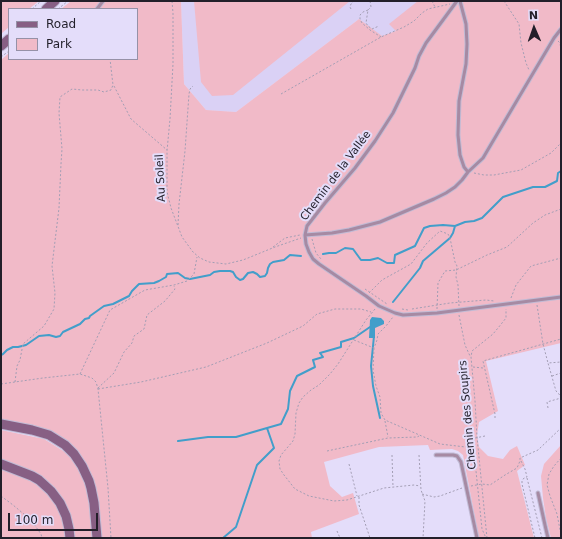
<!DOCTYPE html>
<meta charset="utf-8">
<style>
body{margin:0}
#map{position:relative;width:562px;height:539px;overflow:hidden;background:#e4ddfa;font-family:"DejaVu Sans",sans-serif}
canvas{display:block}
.frame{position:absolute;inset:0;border:2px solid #221f2a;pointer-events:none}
.legend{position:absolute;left:8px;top:8px;width:130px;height:52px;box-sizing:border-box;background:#e4ddfa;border:1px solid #9691a7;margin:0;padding:5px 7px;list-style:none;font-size:12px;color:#221f2a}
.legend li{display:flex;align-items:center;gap:8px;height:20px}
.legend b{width:20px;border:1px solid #9691a7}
.north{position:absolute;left:514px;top:8px;width:40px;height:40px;-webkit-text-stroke:3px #e4ddfa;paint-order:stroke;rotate:358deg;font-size:11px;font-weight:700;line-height:16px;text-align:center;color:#221f2a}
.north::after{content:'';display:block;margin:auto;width:14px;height:18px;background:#221f2a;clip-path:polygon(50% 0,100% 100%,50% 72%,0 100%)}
.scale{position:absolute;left:8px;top:513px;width:90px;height:18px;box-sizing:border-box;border:2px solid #221f2a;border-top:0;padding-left:5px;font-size:12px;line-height:14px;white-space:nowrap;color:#221f2a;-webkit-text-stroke:3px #e4ddfa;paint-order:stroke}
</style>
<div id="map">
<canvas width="562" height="539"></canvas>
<div class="frame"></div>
<ul class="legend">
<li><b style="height:5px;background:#875f84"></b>Road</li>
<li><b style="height:11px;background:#f1bac8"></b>Park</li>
</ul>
<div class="north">N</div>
<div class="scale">100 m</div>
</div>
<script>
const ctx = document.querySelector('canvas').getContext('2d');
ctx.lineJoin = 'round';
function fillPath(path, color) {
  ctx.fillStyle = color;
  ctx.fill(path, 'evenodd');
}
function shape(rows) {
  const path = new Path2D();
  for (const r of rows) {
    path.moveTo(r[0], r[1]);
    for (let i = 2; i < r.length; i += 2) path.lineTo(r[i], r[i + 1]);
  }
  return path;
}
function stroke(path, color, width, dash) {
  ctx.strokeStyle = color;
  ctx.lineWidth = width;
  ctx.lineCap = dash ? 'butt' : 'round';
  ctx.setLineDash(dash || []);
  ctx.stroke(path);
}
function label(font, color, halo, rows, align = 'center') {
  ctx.font = font + ' "DejaVu Sans",sans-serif';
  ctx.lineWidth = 4;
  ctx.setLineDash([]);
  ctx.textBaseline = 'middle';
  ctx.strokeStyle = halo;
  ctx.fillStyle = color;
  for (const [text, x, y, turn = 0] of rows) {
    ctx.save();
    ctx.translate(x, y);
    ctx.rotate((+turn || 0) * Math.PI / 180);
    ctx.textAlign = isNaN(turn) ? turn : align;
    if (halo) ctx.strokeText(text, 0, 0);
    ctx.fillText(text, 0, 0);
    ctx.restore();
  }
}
fillPath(shape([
 [181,1,434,1,396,31,382,37,359,19,236,112,206,110,184,84]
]), '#dad1f5');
fillPath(shape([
 [1,1,39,1,29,9,9,9,9,27,1,34],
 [71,1,181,1,184,84,206,110,236,112,359,19,382,36,396,31,389,24,418,1,561,1,561,343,486,361,498,411,479,422,477,435,479,447,488,456,503,459,510,450,517,446,525,465,517,471,534,538,479,538,463,455,458,451,452,449,430,450,428,445,379,447,324,462,330,486,342,497,353,493,359,514,311,532,312,538,100,538,99,524,100,518,95,487,79,454,52,434,1,420,1,60,9,53,9,59,137,59,137,9,61,9],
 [194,1,350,1,233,95,212,96,201,82],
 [1,430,44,439,73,457,86,481,91,520,93,538,1,538],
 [561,445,561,538,551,538,546,518,543,498,541,476,544,464]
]), '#f1bac8');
fillPath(shape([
 [372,317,381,318,384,321,384,324,375,328,375,338,369,338,370,320]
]), '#429eca');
stroke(shape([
 [323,254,329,253,336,253,345,248,353,249,361,260,370,260,378,258,387,263,394,263,395,255,415,246,424,228,430,226,443,225,455,226,465,222,474,221,482,218,503,197,533,187,545,187,557,181,558,173,561,171],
 [393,302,420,268,423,261,450,238,453,233,455,226],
 [374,336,371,366,373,386,380,418],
 [1,355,3,354,7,350,13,347,18,347,26,345,39,336,49,335,56,337,60,336,63,332,80,324,85,319,89,318,90,316,104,306,113,304,129,296,132,291,139,284,154,283,159,281,166,277,167,274,178,273,185,278,190,279,210,275,214,272,220,271,230,271,233,272,236,277,240,280,243,279,248,273,253,272,257,274,260,277,265,276,267,273,268,268,270,264,273,262,284,260,290,255,301,256],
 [178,441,208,437,236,437,267,428],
 [223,538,236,527,257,465,274,448,267,428,281,424,288,409,290,391,297,376,315,367,313,360,323,357,320,353,341,347,341,342,354,338,370,327]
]), '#429eca', 2);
const service = shape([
 [457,1,426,43,419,56,415,68,393,113,375,141,355,168,325,203,307,226,305,235,306,244,309,252,313,259,319,264,366,296,379,306,395,313,403,315,437,313,561,297],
 [460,1,466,24,467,44,466,64,459,101,458,135,460,155,464,167,468,172],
 [97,9,103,1],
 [305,235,332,233,349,230,380,222,434,199,446,193,455,187,462,180,468,172,483,158,532,75,554,38,561,29],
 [436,455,453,455,457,456,461,462,477,538],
 [538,493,545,525,548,538]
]);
const secondary = shape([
 [46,9,55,1],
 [1,46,9,39],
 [1,424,32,430,49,435,65,445,74,454,82,466,89,481,91,488,94,503,97,538],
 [1,464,32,476,39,480,51,491,60,503,66,516,69,529,70,538]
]);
stroke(service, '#c1bbd5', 5);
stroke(secondary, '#c1bbd5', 11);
stroke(shape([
 [172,1,173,13,173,64,170,119,167,151,167,191,168,196,171,208,182,237,193,252,200,258,209,262,226,264,243,260,275,247,301,238],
 [370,1,371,7,368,10,366,23,368,26,372,29,379,26],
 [432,1,435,7],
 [504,1,519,24,521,43,526,63,529,70],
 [32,9,41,1],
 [58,9,68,1],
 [351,9,350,7,351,4,354,1],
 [368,10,363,12,360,15,360,19,362,23,370,30,381,37],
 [558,41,560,43,561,50],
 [1,57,9,51],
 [114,86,131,119,167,150],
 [281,94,381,37,404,27,414,21,422,13,428,9,450,4],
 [561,129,561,131],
 [474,173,484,175,494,175,521,170,551,153,561,143],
 [178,225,179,204,185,151,189,94,190,89,193,86],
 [312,239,316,253,321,259],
 [273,247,285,238,300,235],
 [365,289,387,304],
 [369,293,382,280,411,264,427,243,440,231,448,234,450,238,455,262,457,266,456,277,458,285,459,306],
 [511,298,516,285,531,266,561,258],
 [537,305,543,344,548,363],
 [375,309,366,320,338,364,330,374,319,385,311,390,303,397,299,403,296,413,295,434,293,441,281,455,279,461,280,469,284,475,295,489,309,496,334,501,347,500,384,488,414,485,420,486],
 [402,309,408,310],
 [412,309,450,303,486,300,494,301],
 [437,309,438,283,445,271,456,270,487,255,507,247,533,223,545,215,561,209],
 [459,315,465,345,470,356],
 [354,340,374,348,377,340,378,334,386,326,393,317],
 [374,348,373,370,376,386,380,397,381,413,385,420,440,444,474,448],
 [473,367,483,368],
 [80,374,110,310,145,290,174,285,187,281,194,274,197,257],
 [552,376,561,373],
 [15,382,17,366,20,360,23,344,44,326,54,309,55,293,52,266,59,208,61,164,62,149,59,113,60,97,72,89,82,90,98,90,104,92,111,90,113,85,110,59],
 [1,384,43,378,80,374,92,378,96,382,98,389,108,488,111,538],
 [98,388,114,373,124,352,132,343,134,336,144,329,147,315,165,301,175,289,174,286],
 [98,389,141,382,206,367,267,343,303,326,317,314,335,309,361,309,371,312],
 [548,408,547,402,561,398,559,394,556,391,548,363,561,362],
 [495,418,495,414,483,361,561,339],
 [385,421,388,437],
 [485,436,475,438,473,442,482,529,486,538],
 [327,451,388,438,417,437,419,436],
 [392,455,393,487],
 [419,455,421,490,425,501,423,538],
 [561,458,554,466,549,474,547,485,550,496,557,514,561,535],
 [521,461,525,469,527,477,524,478,522,481,522,484,535,538],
 [349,464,357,496],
 [527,478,542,538],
 [471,486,482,484,490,485,505,475,517,468,520,461,520,458,538,450,561,428],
 [422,494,434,497,440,496,462,488],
 [1,496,13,505,31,520,41,534,42,538],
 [359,497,359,505,370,538],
 [337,531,340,538],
 [487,538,477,437,475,401,471,357,472,351,493,334,498,328,506,318,506,309]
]), '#a39eb4', 1, [2, 2]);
stroke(service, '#a68aa3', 3);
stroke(secondary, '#875f84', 9);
label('11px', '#221f2a', '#e4ddfa', [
 ["Chemin de la Vallée",336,176,-53],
 ["Au Soleil",161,178,-93],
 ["Chemin des Soupirs",468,415,-95]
]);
</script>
